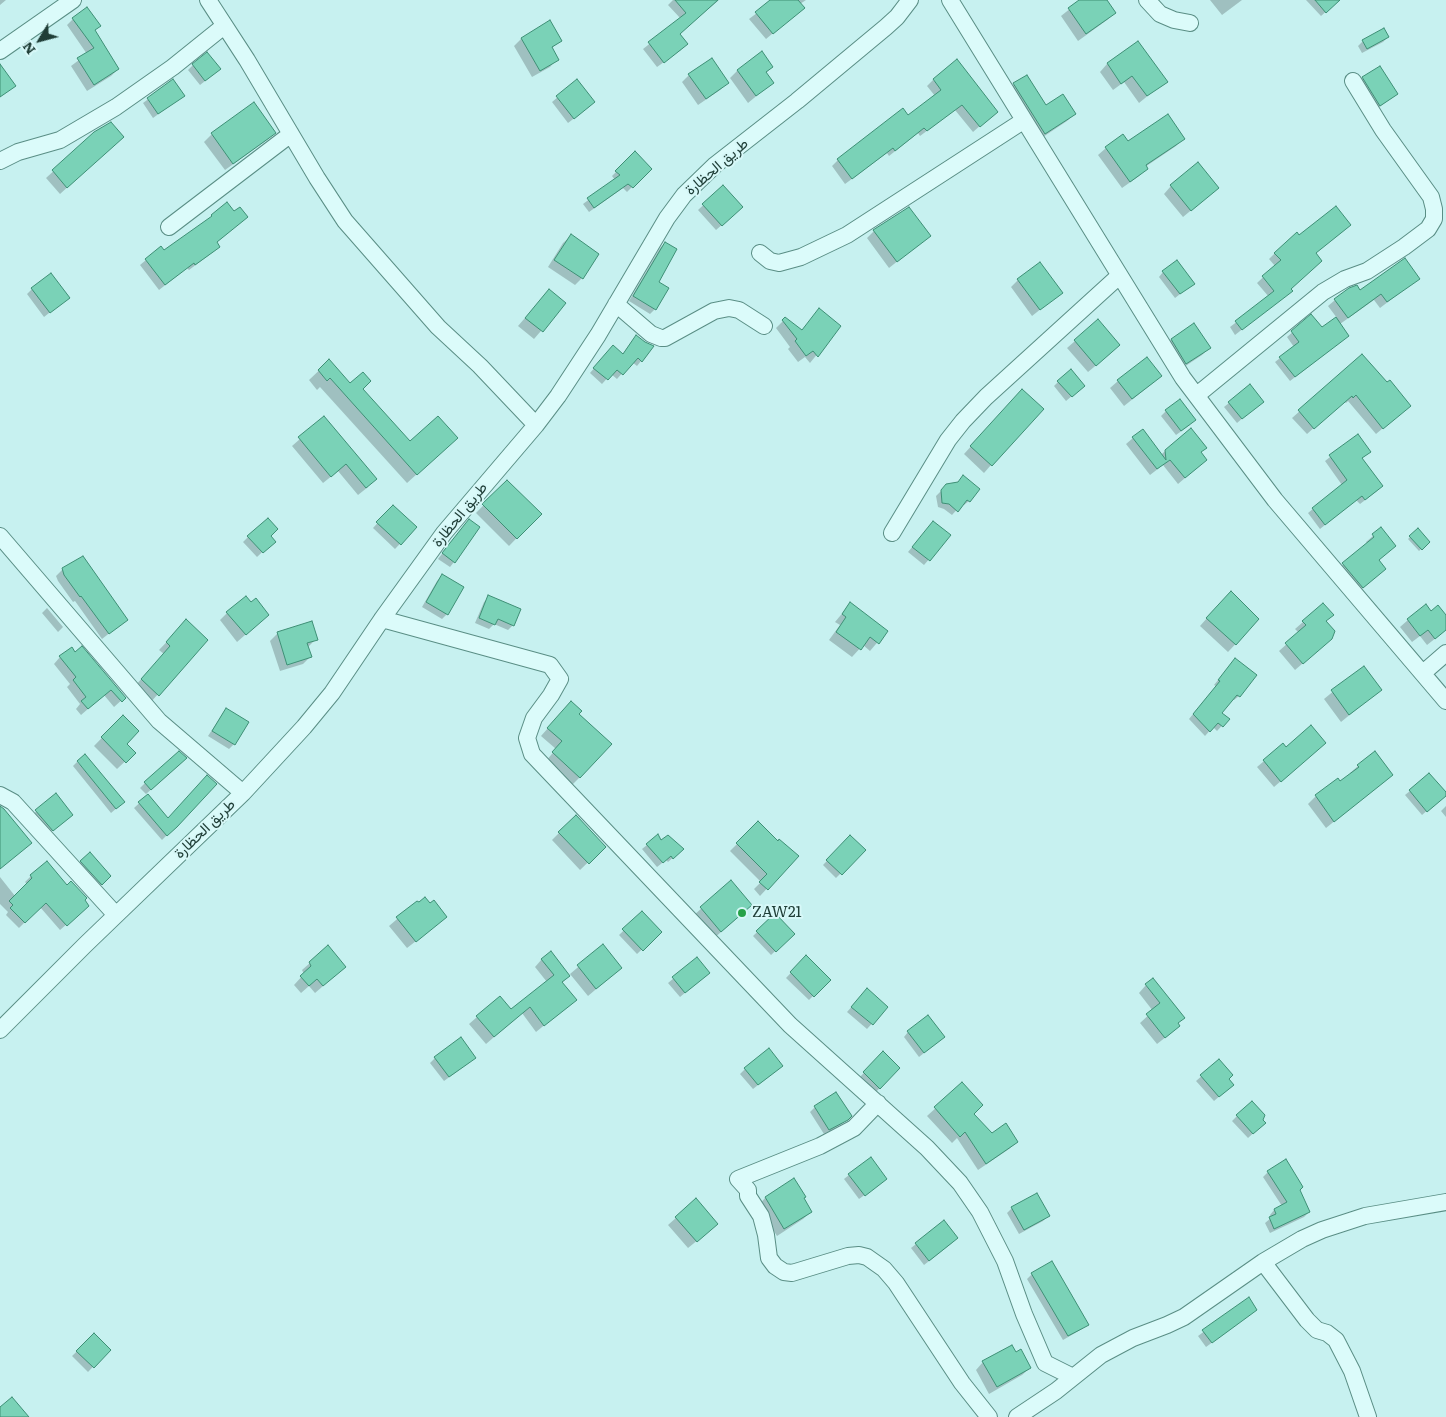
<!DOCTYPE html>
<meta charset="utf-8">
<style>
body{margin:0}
#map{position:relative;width:1446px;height:1417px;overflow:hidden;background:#c7f1f0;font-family:Literata,serif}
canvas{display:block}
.north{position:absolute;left:15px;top:15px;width:50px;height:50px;-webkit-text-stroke:4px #d7f8f8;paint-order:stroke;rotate:233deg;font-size:14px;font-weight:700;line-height:20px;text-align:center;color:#1f3e37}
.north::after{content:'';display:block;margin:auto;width:18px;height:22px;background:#1f3e37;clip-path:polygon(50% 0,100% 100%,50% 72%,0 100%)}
</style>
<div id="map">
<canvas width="1446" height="1417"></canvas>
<div class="north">N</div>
</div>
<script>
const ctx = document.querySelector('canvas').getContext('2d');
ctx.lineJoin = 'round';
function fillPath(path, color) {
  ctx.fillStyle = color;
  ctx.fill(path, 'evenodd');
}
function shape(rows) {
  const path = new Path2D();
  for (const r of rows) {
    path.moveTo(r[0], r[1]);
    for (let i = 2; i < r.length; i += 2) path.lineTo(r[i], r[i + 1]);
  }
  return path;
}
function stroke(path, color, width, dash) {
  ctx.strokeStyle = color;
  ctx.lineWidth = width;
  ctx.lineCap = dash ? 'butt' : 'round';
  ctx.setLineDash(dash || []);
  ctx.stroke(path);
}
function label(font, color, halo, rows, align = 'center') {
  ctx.font = font + ' Literata,Vazirmatn,serif';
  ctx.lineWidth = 4;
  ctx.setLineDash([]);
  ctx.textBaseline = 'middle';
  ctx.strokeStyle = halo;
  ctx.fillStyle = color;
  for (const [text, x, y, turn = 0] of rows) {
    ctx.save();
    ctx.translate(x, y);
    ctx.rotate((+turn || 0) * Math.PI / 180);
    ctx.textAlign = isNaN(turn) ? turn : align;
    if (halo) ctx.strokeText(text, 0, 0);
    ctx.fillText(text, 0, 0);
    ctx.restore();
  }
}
fillPath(shape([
 [0,0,6,0,0,5],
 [673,0,719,0,679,34,681,50,657,67,643,49,681,19,668,5],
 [774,0,806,0,800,4,796,14,766,39,749,19],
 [1081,0,1105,0,1114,13,1107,20,1078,41,1061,16],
 [1210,0,1242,0,1222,15],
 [1306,0,1339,0,1321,16],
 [73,19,99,26,94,31,118,69,111,76,87,91,71,66,87,54,67,25],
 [549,22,560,41,551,49,557,59,550,67,532,77,514,46,521,39],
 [1388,37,1383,42,1362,53,1358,46,1363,41],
 [1138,42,1166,81,1139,103,1124,82,1113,90,1100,72,1107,64],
 [762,53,772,67,766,73,772,83,748,103,730,78,737,71],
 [193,65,214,74,200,85,188,70],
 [689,75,728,82,720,90,698,105,682,82],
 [1363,78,1397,94,1375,110,1359,83],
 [933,80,990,117,973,132,955,110,920,136,918,133,889,156,887,153,845,184,832,166,838,160,908,117,935,96,927,86],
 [173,81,183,96,153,118,143,103],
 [577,81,589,107,568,123,552,102],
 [1014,84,1046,106,1075,114,1067,121,1037,141,1006,92],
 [254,104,275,133,267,140,225,170,204,142,212,134],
 [95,133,116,143,60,194,46,178],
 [1183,138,1176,146,1145,167,1146,168,1139,176,1122,188,1098,155,1106,148],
 [635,153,650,169,627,192,623,188,589,212,583,204,615,180,612,176],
 [1171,186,1218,188,1183,217,1164,194],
 [723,187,737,212,716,230,698,210],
 [227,204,234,213,247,217,216,243,219,247,213,252,189,270,187,268,159,290,140,265,146,260,164,252,206,222],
 [874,231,929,236,889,268,867,238],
 [571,236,582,278,575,285,548,267,563,243],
 [665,243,657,282,655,309,650,314,629,301,660,248],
 [1275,253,1314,254,1290,289,1291,291,1235,335,1230,327,1269,297,1257,283,1275,266,1269,259],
 [1163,272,1188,288,1175,298,1159,277],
 [1418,279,1380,308,1374,300,1340,324,1343,340,1290,381,1275,362,1294,347,1287,337,1311,316,1321,329,1337,318,1328,306,1335,300,1360,292],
 [1018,280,1061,293,1032,316,1011,287],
 [32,289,63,302,44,317,27,294],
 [549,290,565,303,534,339,518,326],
 [819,310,840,326,810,363,805,357,798,362,788,349,790,347,776,328,785,319,801,331],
 [1194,325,1209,348,1202,355,1178,371,1164,347,1171,340],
 [632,341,641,361,637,366,632,362,617,379,611,374,602,384,590,373,608,352,622,355],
 [1075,341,1111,353,1088,372,1067,348],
 [1362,356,1402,412,1376,434,1348,401,1346,403,1344,401,1307,434,1292,418],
 [329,361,350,385,361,389,410,443,447,447,407,483,320,387,317,390,309,380],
 [1118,381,1153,383,1124,406,1110,388],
 [1058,382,1079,390,1066,401,1054,386],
 [1015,398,991,465,984,473,964,454],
 [1229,403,1257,406,1237,423,1224,407],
 [1166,411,1190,425,1176,435,1161,416],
 [324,418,368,487,358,495,338,471,323,483,292,446],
 [1358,435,1370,452,1361,459,1377,491,1360,504,1356,500,1320,529,1308,513,1342,485,1325,461],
 [1133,438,1161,455,1165,451,1200,453,1199,466,1178,484,1163,465,1150,475,1126,444],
 [507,481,540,514,509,546,476,513],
 [947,485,969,501,964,505,962,504,952,515,944,509,938,507,936,496],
 [393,506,416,527,395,549,373,528],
 [464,525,454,562,450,567,438,559],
 [929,527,950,535,924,565,908,552],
 [1381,529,1377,576,1356,594,1336,571,1367,544,1366,542],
 [1417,530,1428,542,1419,551,1408,539],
 [269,536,274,541,257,557,243,542,248,537],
 [63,569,126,620,102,639,75,601,73,602,58,581,56,576],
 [442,576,447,614,442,619,422,607,437,581],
 [489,597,513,625,508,630,494,624,489,629,475,623,484,602],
 [1223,600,1258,620,1228,652,1200,626],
 [251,604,268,615,237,642,220,620,227,613],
 [850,604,887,631,870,651,863,645,852,657,829,640,840,625,835,622],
 [47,608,63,627,58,632,42,613],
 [1430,612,1446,617,1446,630,1427,645,1420,636,1412,642,1400,627,1408,620],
 [1325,621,1323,646,1295,670,1279,651,1299,633,1295,629,1303,622],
 [179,629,206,640,150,703,134,687,164,654,159,650],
 [278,633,316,639,308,647,310,657,303,664,280,671,270,641],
 [60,657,124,698,114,707,104,695,81,715,76,709,80,704,67,687,70,684,54,664],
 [1231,664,1239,696,1234,700,1232,699,1221,713,1228,719,1217,731,1213,727,1205,736,1189,719,1216,686,1214,685],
 [1363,667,1380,690,1341,722,1324,699],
 [226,709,234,744,229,749,208,736],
 [564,710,577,714,580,777,572,785,546,761,556,749,541,736],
 [123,716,125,744,134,753,117,769,94,746],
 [1325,743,1274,787,1257,767,1283,745,1286,749],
 [77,762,118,807,111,813,73,766],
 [181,763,146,794,140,788,145,783],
 [1358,766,1392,775,1326,828,1308,804,1316,796,1340,783,1351,774,1350,773],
 [1410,791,1446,794,1422,815,1405,795],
 [56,795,67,819,47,835,31,816],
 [147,796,170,832,162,840,134,808],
 [1446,806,1446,817,1441,811],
 [575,817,604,847,580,870,552,840],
 [758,823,778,842,797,856,760,896,754,889,761,882,730,851],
 [850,837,864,850,836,878,823,865],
 [660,842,677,854,668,862,666,860,657,867,642,849,647,845],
 [90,854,110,876,97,889,76,866],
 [31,876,82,911,60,930,40,907,19,928,6,915,8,912,0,904,0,877,15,896,27,884,25,882],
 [731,882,743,913,713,939,693,916],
 [417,902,430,905,438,924,407,948,389,926],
 [642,913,660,932,637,954,619,935],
 [775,915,793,934,771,955,753,936],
 [603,946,621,968,588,996,570,974],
 [806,957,829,980,809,1000,786,978],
 [542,959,569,976,562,983,575,1000,536,1032,522,1013,486,1044,469,1024,500,997,511,1010,547,982,535,967],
 [697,959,704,977,680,997,668,983],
 [310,963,337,974,315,993,309,986,301,993,294,985,304,974,302,970],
 [1146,985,1177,1024,1171,1033,1157,1044,1140,1023,1153,1011,1139,993],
 [862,995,887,1007,867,1029,847,1012],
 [908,1032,939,1041,919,1057,904,1037],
 [883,1053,899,1068,875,1093,859,1078],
 [435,1058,470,1062,444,1081,430,1063],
 [1219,1061,1227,1079,1228,1089,1214,1101,1196,1081],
 [745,1069,777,1070,753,1089,740,1074],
 [962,1084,973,1114,991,1134,1017,1142,1009,1149,978,1170,957,1138,952,1143,927,1116],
 [815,1107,850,1116,842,1124,824,1134,810,1112],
 [1237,1116,1259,1128,1248,1138,1232,1121],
 [1268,1172,1299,1190,1309,1212,1304,1217,1270,1233,1265,1223,1271,1218,1270,1215,1274,1210,1282,1206,1263,1177],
 [849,1175,881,1183,859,1199,844,1179],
 [794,1180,811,1212,803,1219,777,1236,758,1206,765,1198],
 [696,1200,709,1231,688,1248,668,1225],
 [1012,1208,1048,1216,1043,1221,1019,1234,1007,1213],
 [952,1243,924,1265,911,1248,916,1244],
 [1032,1274,1087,1324,1082,1329,1063,1340,1027,1279],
 [1248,1299,1251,1314,1206,1347,1198,1336],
 [94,1335,109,1350,88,1372,72,1356],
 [1015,1354,1030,1368,1022,1375,989,1394,976,1370,983,1362]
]), '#0003');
const building = shape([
 [675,0,718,0,680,34,688,44,664,63,648,42,686,13,675,0],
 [770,0,798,0,805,8,773,34,755,12,770,0],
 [1079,0,1107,0,1116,13,1086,34,1068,8,1079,0],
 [1315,0,1340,0,1326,13,1315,0],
 [87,7,101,26,95,30,119,69,94,85,77,58,94,48,72,18,87,7],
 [550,20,562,41,552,47,559,60,540,71,521,38,550,20],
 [1384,28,1389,37,1367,49,1362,40,1384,28],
 [1138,41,1168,82,1147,96,1132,76,1121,84,1107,63,1138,41],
 [762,51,773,67,766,72,774,83,756,96,737,70,762,51],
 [207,52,221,69,205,81,192,64,207,52],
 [712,58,729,83,706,99,688,74,712,58],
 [957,59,998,112,980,127,962,105,927,131,924,128,895,151,893,148,852,179,837,159,903,108,908,115,941,90,933,79,957,59],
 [0,64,16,86,0,97,0,64],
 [1380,66,1398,94,1380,106,1362,77,1380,66],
 [1027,75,1046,105,1063,94,1076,114,1045,134,1013,83,1027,75],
 [173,79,185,96,158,114,147,98,173,79],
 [577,79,595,102,574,119,556,96,577,79],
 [254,102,276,133,233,164,211,133,254,102],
 [1168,114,1185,139,1146,165,1148,169,1130,182,1105,147,1123,134,1128,141,1168,114],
 [111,122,124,137,67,188,52,170,94,132,111,122],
 [635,151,652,169,633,188,628,184,594,208,587,198,620,175,615,171,635,151],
 [1198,162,1219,188,1191,211,1170,185,1198,162],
 [723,185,743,207,722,226,702,204,723,185],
 [227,202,234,211,240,207,248,217,217,242,220,247,195,265,194,263,165,285,145,259,161,246,164,250,212,216,211,215,227,202],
 [1336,206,1351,225,1316,253,1322,261,1291,289,1293,291,1242,330,1235,321,1274,291,1262,276,1281,260,1274,253,1297,232,1299,235,1336,206],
 [909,207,931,236,897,262,873,230,909,207],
 [571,234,599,254,583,279,554,260,571,234],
 [665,242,677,249,659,282,669,288,656,310,633,296,665,242],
 [1405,258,1420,279,1387,302,1381,294,1348,318,1334,299,1349,288,1357,285,1360,290,1405,258],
 [1177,260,1195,284,1180,294,1162,271,1177,260],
 [1040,262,1063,293,1040,310,1017,279,1040,262],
 [51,273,70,298,50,313,31,288,51,273],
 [549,289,566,303,543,332,525,318,549,289],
 [819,308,841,326,818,357,813,351,806,356,795,341,797,339,782,320,785,317,802,330,819,308],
 [1311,314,1322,327,1336,317,1349,336,1295,377,1279,357,1299,342,1291,331,1311,314],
 [1098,319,1120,345,1096,366,1074,340,1098,319],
 [1194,323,1211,348,1186,364,1171,339,1194,323],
 [636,335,645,342,654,346,642,362,638,358,623,375,617,370,608,380,593,368,613,345,623,354,636,335],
 [1362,354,1387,382,1390,380,1411,406,1383,429,1356,395,1353,398,1352,396,1314,429,1298,410,1362,354],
 [1147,357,1162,376,1132,399,1117,380,1147,357],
 [329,359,350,383,363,372,371,381,363,389,410,441,438,416,458,438,417,475,330,378,327,381,318,370,329,359],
 [1071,369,1085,386,1072,397,1057,381,1071,369],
 [1250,384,1264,402,1242,419,1228,402,1250,384],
 [1022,389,1044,409,992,466,970,446,1022,389],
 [1180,399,1196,420,1181,431,1165,410,1180,399],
 [324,416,377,479,366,488,346,464,331,477,298,437,324,416],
 [1191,428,1207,448,1201,452,1207,460,1185,478,1170,460,1157,469,1132,437,1143,429,1166,460,1165,450,1191,428],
 [1358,434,1371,452,1362,458,1383,486,1365,500,1362,496,1325,525,1312,508,1347,480,1329,455,1358,434],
 [963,475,980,489,970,502,967,500,958,512,949,504,942,503,941,490,946,484,958,482,963,475],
 [507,480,542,514,517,539,482,504,507,480],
 [393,505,417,527,401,545,376,522,393,505],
 [268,518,278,529,271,536,276,542,263,553,247,536,268,518],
 [469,519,480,527,455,563,442,553,469,519],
 [933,521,951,535,930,561,912,547,933,521],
 [1381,527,1396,546,1379,560,1386,569,1363,588,1342,563,1374,537,1372,534,1381,527],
 [1418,528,1430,542,1422,550,1409,536,1418,528],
 [83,556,128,620,109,634,81,596,80,597,64,575,62,568,83,556],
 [442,574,464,587,448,615,426,602,442,574],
 [1231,591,1259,619,1236,645,1206,618,1231,591],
 [488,595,521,609,514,626,498,619,495,625,479,618,488,595],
 [246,596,251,602,256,598,269,615,246,635,226,612,246,596],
 [850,602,888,631,879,644,870,637,861,650,836,632,846,617,842,614,850,602],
 [1323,603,1334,615,1326,621,1335,631,1332,639,1303,664,1285,643,1306,625,1302,621,1323,603],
 [1426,604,1431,611,1438,605,1446,615,1446,630,1435,639,1428,630,1420,636,1407,619,1426,604],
 [186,619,208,640,159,696,141,679,170,646,166,642,186,619],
 [312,621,318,640,307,643,312,657,287,665,277,632,312,621],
 [82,646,126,698,122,702,111,690,88,709,81,701,86,697,73,680,76,677,59,656,72,647,75,652,82,646],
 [1235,658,1257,675,1240,697,1237,695,1222,713,1230,719,1223,727,1218,723,1210,732,1193,714,1220,681,1218,680,1235,658],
 [1364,666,1382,690,1349,715,1331,690,1364,666],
 [571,701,582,711,579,714,612,744,580,778,552,752,562,741,547,728,571,701],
 [226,708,249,722,235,745,212,731,226,708],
 [123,715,139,731,127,744,136,753,126,763,101,737,123,715],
 [1311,725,1326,743,1281,782,1263,760,1283,743,1286,747,1311,725],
 [179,751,187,758,151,790,144,782,179,751],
 [1375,751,1393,775,1334,822,1315,795,1338,778,1340,781,1359,767,1357,765,1375,751],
 [85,754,125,802,116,809,77,761,85,754],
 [1429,773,1446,792,1446,796,1427,812,1409,790,1429,773],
 [207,775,217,784,177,827,167,836,138,802,148,794,168,818,207,775],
 [56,793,73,815,53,831,35,810,56,793],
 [0,806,4,809,32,843,0,869,0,806],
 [576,815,606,847,589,864,558,832,576,815],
 [758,821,778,841,779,839,799,856,768,890,759,882,767,874,736,843,758,821],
 [658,834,661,840,668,835,684,849,673,859,671,856,663,863,646,844,658,834],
 [850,835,866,850,842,875,826,860,850,835],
 [90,852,111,876,102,885,80,861,90,852],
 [47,861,67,885,71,881,87,898,85,900,89,906,67,926,46,903,25,923,10,908,13,905,9,901,32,878,30,875,47,861],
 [731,880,752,905,721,932,700,907,731,880],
 [425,897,430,903,434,900,447,917,416,942,396,917,417,901,419,902,425,897],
 [642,911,662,932,643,951,622,929,642,911],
 [775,913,795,934,776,952,756,931,775,913],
 [603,944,622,968,596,989,577,965,603,944],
 [328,945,346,967,323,986,317,979,309,986,300,976,311,966,309,962,328,945],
 [551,951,570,976,562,982,577,1000,544,1026,530,1007,494,1037,476,1016,500,996,511,1009,554,975,541,959,551,951],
 [806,955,831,980,814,997,790,972,806,955],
 [697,957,710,973,685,993,672,977,697,957],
 [1153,978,1185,1018,1178,1023,1180,1026,1165,1038,1146,1014,1160,1003,1145,984,1153,978],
 [867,988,888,1007,873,1025,851,1007,867,988],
 [928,1015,945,1037,924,1053,907,1031,928,1015],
 [461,1037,476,1058,449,1077,434,1057,461,1037],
 [769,1048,783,1066,758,1085,744,1068,769,1048],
 [883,1051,900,1068,880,1089,863,1072,883,1051],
 [1219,1059,1233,1075,1229,1079,1234,1085,1219,1097,1200,1075,1219,1059],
 [962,1082,983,1105,974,1114,992,1133,1006,1123,1018,1142,986,1164,965,1132,960,1137,934,1107,962,1082],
 [836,1092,852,1116,848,1120,829,1130,814,1106,836,1092],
 [1252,1101,1265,1115,1263,1120,1266,1123,1253,1134,1236,1115,1252,1101],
 [871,1157,887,1179,865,1196,848,1174,871,1157],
 [1286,1159,1303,1187,1300,1190,1310,1212,1274,1229,1269,1217,1276,1214,1274,1209,1287,1202,1267,1171,1286,1159],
 [794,1178,806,1197,804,1198,812,1212,784,1229,765,1197,794,1178],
 [1037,1193,1050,1216,1024,1230,1011,1207,1037,1193],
 [696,1198,718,1224,697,1242,675,1217,696,1198],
 [944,1220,958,1238,929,1261,915,1243,944,1220],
 [1052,1261,1089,1325,1068,1336,1031,1273,1052,1261],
 [1249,1297,1257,1310,1212,1343,1202,1330,1249,1297],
 [94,1333,111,1350,94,1368,76,1351,94,1333],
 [1012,1345,1016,1352,1021,1349,1031,1368,997,1387,982,1361,1012,1345],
 [12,1397,29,1417,0,1417,0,1407,12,1397]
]);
fillPath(building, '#7ad2b7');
stroke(building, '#3e8f75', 1);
const minor = shape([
 [208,0,247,60,317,178,345,221,438,327,480,366,536,425],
 [950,0,1183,378,1275,500,1446,701],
 [1147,0,1160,14,1174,20,1190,23],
 [0,51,73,0],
 [0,161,18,152,60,140,116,107,173,67,224,26],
 [169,227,291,134],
 [760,253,770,261,779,263,801,257,847,235,1023,121],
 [616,304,651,334,661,338,665,338,714,311,729,308,739,310,764,326],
 [1197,395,1323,292,1345,279,1367,271,1404,247,1428,229,1434,219,1434,209,1431,197,1383,130,1353,81],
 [892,533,948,440,963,421,986,397,1119,276],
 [0,536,159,721,243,793],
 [382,619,550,665,560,679,551,695,534,718,527,738,532,754,790,1025,927,1148,960,1183,980,1212,1005,1261,1024,1314,1045,1363,1073,1377],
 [1423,673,1446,653],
 [0,795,13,802,116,915],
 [0,1030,85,945,243,793,304,727,332,693,382,619,444,533,536,425,558,396,598,335,667,218,684,195,715,165,797,101,886,27,897,17,910,0],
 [878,1103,854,1128,820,1146,738,1179,748,1190,748,1196,761,1216,766,1235,769,1258,775,1266,784,1272,792,1273,848,1256,859,1255,867,1257,884,1269,896,1283,962,1383,989,1417],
 [1263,1262,1307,1320,1317,1330,1327,1333,1336,1340,1352,1371,1368,1417],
 [1017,1417,1056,1391,1101,1355,1133,1338,1167,1325,1184,1317,1263,1262,1302,1239,1322,1230,1365,1216,1446,1202]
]);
stroke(minor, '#5a8e85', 18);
stroke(minor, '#dbfbfa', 16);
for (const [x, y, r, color] of [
 [742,913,5,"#26a248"]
]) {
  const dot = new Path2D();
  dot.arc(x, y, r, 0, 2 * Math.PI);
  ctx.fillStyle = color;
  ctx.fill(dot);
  stroke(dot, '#d7f8f8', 2);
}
label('15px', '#1f3e37', '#d7f8f8', [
 ["طريق الحظارة",717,167,-41],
 ["طريق الحظارة",460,515,-51],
 ["طريق الحظارة",205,829,-44]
]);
label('15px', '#1f3e37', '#d7f8f8', [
 ["ZAW21",752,913]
], 'left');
</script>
